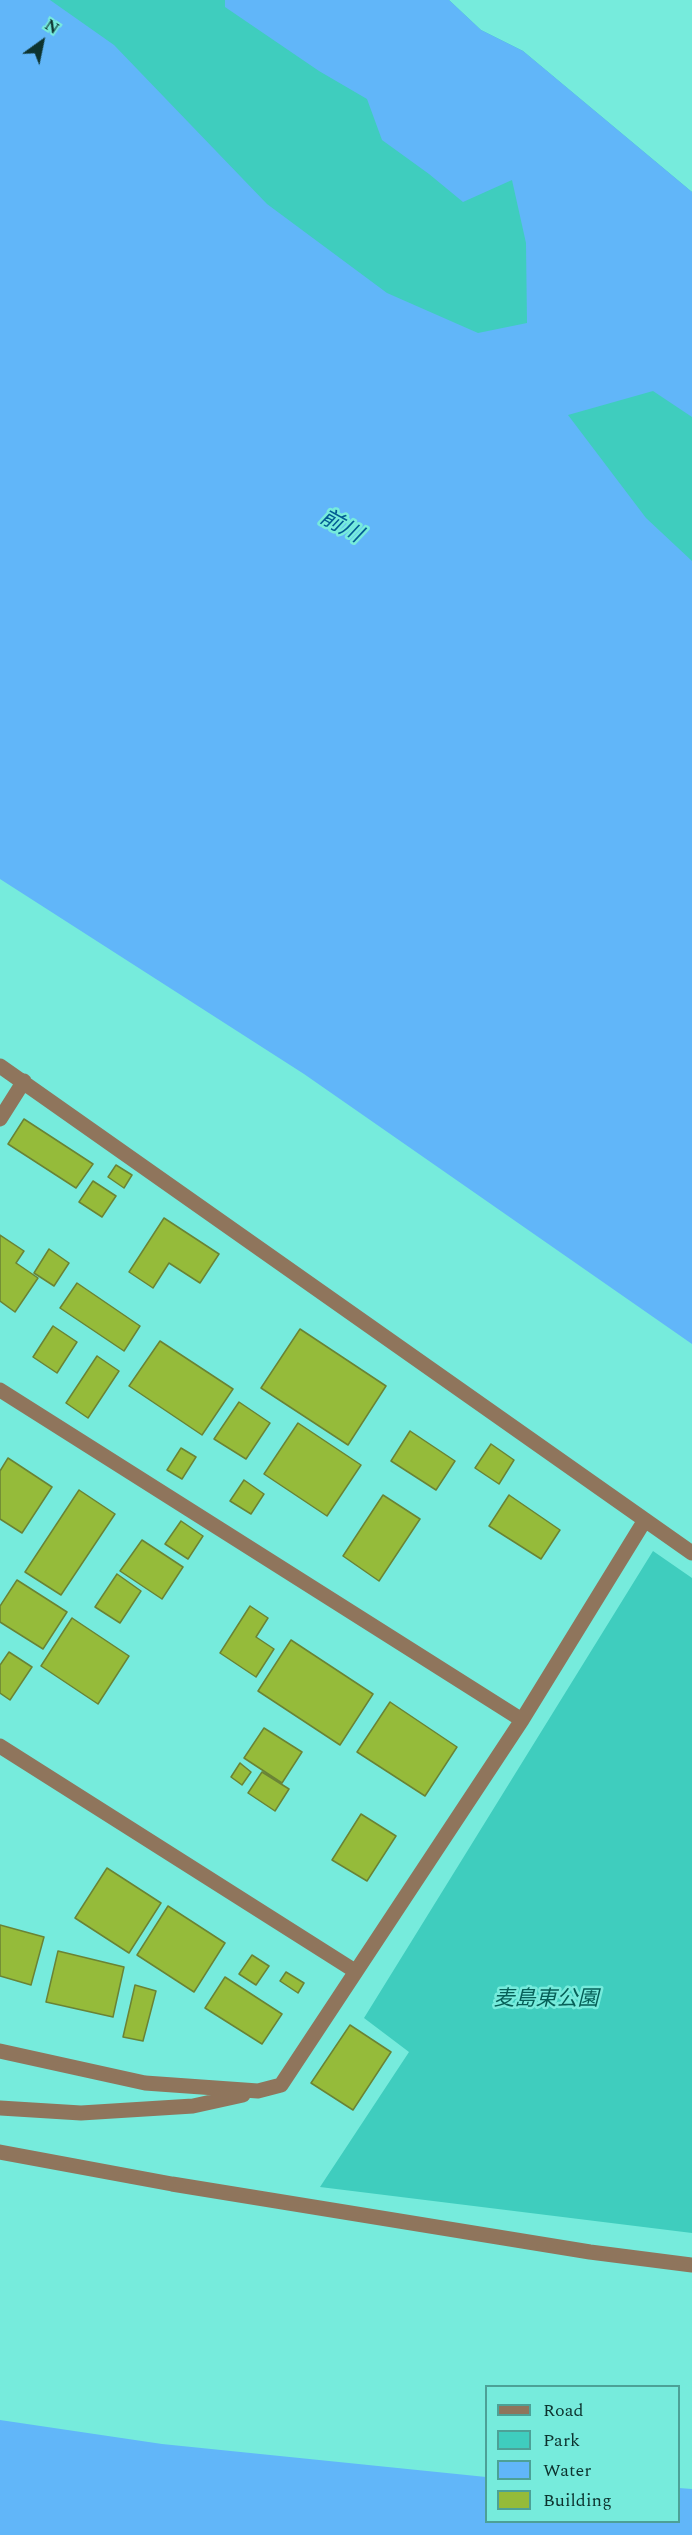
<!DOCTYPE html>
<meta charset="utf-8">
<style>
body{margin:0}
#map{position:relative;width:692px;height:2535px;overflow:hidden;background:#76ebdc;font-family:Spectral,serif}
canvas{display:block}
.legend{position:absolute;left:485px;top:2385px;width:195px;height:138px;box-sizing:border-box;background:#76ebdc;border:2px solid #4ca197;margin:0;padding:8px 10px;list-style:none;font-size:18px;color:#0d332f}
.legend li{display:flex;align-items:center;gap:12px;height:30px}
.legend b{width:30px;border:2px solid #4ca197}
.north{position:absolute;left:12px;top:12px;width:60px;height:60px;-webkit-text-stroke:4px #76ebdc;paint-order:stroke;rotate:33deg;font-size:16px;font-weight:700;line-height:24px;text-align:center;color:#0d332f}
.north::after{content:'';display:block;margin:auto;width:21px;height:27px;background:#0d332f;clip-path:polygon(50% 0,100% 100%,50% 72%,0 100%)}
</style>
<div id="map">
<canvas width="692" height="2535"></canvas>
<ul class="legend">
<li><b style="height:8px;background:#8f755c"></b>Road</li>
<li><b style="height:16px;background:#3fcdbe"></b>Park</li>
<li><b style="height:16px;background:#61b6f9"></b>Water</li>
<li><b style="height:16px;background:#95bb3a"></b>Building</li>
</ul>
<div class="north">N</div>
</div>
<script>
const ctx = document.querySelector('canvas').getContext('2d');
ctx.lineJoin = 'round';
function fillPath(path, color) {
  ctx.fillStyle = color;
  ctx.fill(path, 'evenodd');
}
function shape(rows) {
  const path = new Path2D();
  for (const r of rows) {
    path.moveTo(r[0], r[1]);
    for (let i = 2; i < r.length; i += 2) path.lineTo(r[i], r[i + 1]);
  }
  return path;
}
function stroke(path, color, width, dash) {
  ctx.strokeStyle = color;
  ctx.lineWidth = width;
  ctx.lineCap = dash ? 'butt' : 'round';
  ctx.setLineDash(dash || []);
  ctx.stroke(path);
}
function label(font, color, halo, rows, align = 'center') {
  ctx.font = font + ' Spectral,"Noto Sans JP",serif';
  ctx.lineWidth = 5;
  ctx.setLineDash([]);
  ctx.textBaseline = 'middle';
  ctx.strokeStyle = halo;
  ctx.fillStyle = color;
  for (const [text, x, y, turn = 0] of rows) {
    ctx.save();
    ctx.translate(x, y);
    ctx.rotate((+turn || 0) * Math.PI / 180);
    ctx.textAlign = isNaN(turn) ? turn : align;
    if (halo) ctx.strokeText(text, 0, 0);
    ctx.fillText(text, 0, 0);
    ctx.restore();
  }
}
fillPath(shape([
 [0,0,449,0,481,30,523,51,692,192,692,662],
 [653,1551,692,1578,692,2233,320,2187,409,2052,364,2018]
]), '#3fcdbe');
fillPath(shape([
 [0,0,50,0,114,45,267,204,387,293,478,333,527,323,526,243,512,180,463,202,429,174,382,140,367,99,319,71,225,7,225,0,449,0,481,30,523,51,692,192,692,417,653,391,568,415,646,518,692,561,692,1344,304,1074,0,879],
 [0,2420,162,2444,486,2477,486,2522,678,2522,679,2488,692,2489,692,2535,0,2535]
]), '#61b6f9');
const building = shape([
 [24,1119,93,1164,76,1188,8,1144,24,1119],
 [116,1165,132,1175,124,1188,108,1177,116,1165],
 [93,1181,116,1196,102,1217,79,1202,93,1181],
 [164,1218,219,1254,200,1283,169,1263,153,1288,129,1272,164,1218],
 [0,1235,24,1251,16,1263,38,1278,15,1312,0,1301,0,1235],
 [49,1249,69,1263,54,1286,34,1273,49,1249],
 [77,1283,140,1326,124,1351,60,1308,77,1283],
 [53,1326,77,1342,57,1373,33,1357,53,1326],
 [300,1329,386,1386,348,1445,261,1388,300,1329],
 [160,1341,233,1389,202,1435,129,1386,160,1341],
 [97,1356,119,1371,88,1418,66,1403,97,1356],
 [239,1402,270,1423,246,1459,214,1439,239,1402],
 [298,1423,361,1465,327,1516,264,1474,298,1423],
 [410,1431,455,1461,436,1490,391,1461,410,1431],
 [491,1444,514,1460,499,1484,475,1468,491,1444],
 [181,1448,196,1457,182,1479,167,1470,181,1448],
 [8,1458,52,1487,22,1533,0,1519,0,1471,8,1458],
 [244,1480,264,1494,251,1514,230,1501,244,1480],
 [79,1490,115,1514,61,1595,25,1572,79,1490],
 [383,1495,420,1519,379,1581,343,1556,383,1495],
 [509,1495,560,1530,541,1559,489,1526,509,1495],
 [181,1521,203,1536,188,1559,165,1544,181,1521],
 [142,1540,183,1567,162,1599,120,1571,142,1540],
 [117,1574,141,1591,120,1623,95,1607,117,1574],
 [17,1580,67,1612,43,1649,0,1622,0,1606,17,1580],
 [250,1606,268,1618,256,1637,274,1649,256,1677,220,1653,250,1606],
 [72,1618,129,1656,98,1704,41,1666,72,1618],
 [291,1640,373,1694,340,1745,258,1691,291,1640],
 [9,1652,32,1667,10,1700,0,1693,0,1665,9,1652],
 [390,1702,457,1747,425,1796,357,1752,390,1702],
 [264,1728,302,1752,282,1783,244,1758,264,1728],
 [240,1763,251,1772,242,1785,231,1777,240,1763],
 [262,1772,289,1789,275,1811,248,1793,262,1772],
 [361,1814,396,1836,367,1881,332,1860,361,1814],
 [107,1868,161,1903,129,1953,75,1918,107,1868],
 [168,1906,225,1943,194,1992,137,1955,168,1906],
 [0,1925,44,1937,31,1985,0,1976,0,1925],
 [58,1951,124,1967,113,2017,46,2002,58,1951],
 [252,1955,269,1966,256,1985,239,1974,252,1955],
 [286,1972,304,1983,298,1993,280,1981,286,1972],
 [225,1977,282,2014,262,2044,205,2008,225,1977],
 [135,1985,156,1991,143,2041,123,2037,135,1985],
 [350,2025,391,2052,353,2110,311,2083,350,2025]
]);
fillPath(building, '#95bb3a');
stroke(building, '#6a8335', 1.5);
stroke(shape([
 [0,1066,692,1553],
 [0,1119,24,1081],
 [0,1390,522,1720],
 [0,1746,355,1971],
 [0,2051,145,2083,258,2091,281,2085,522,1720,645,1520],
 [0,2108,81,2113,193,2106,243,2095],
 [0,2152,172,2184,590,2252,692,2265]
]), '#8f755c', 15);
label('italic 21px', '#066058', '#76ebdc', [
 ["麦島東公園",546,2001]
]);
label('italic 22px', '#025c93', '#76ebdc', [
 ["前川",340,528,29]
]);
</script>
